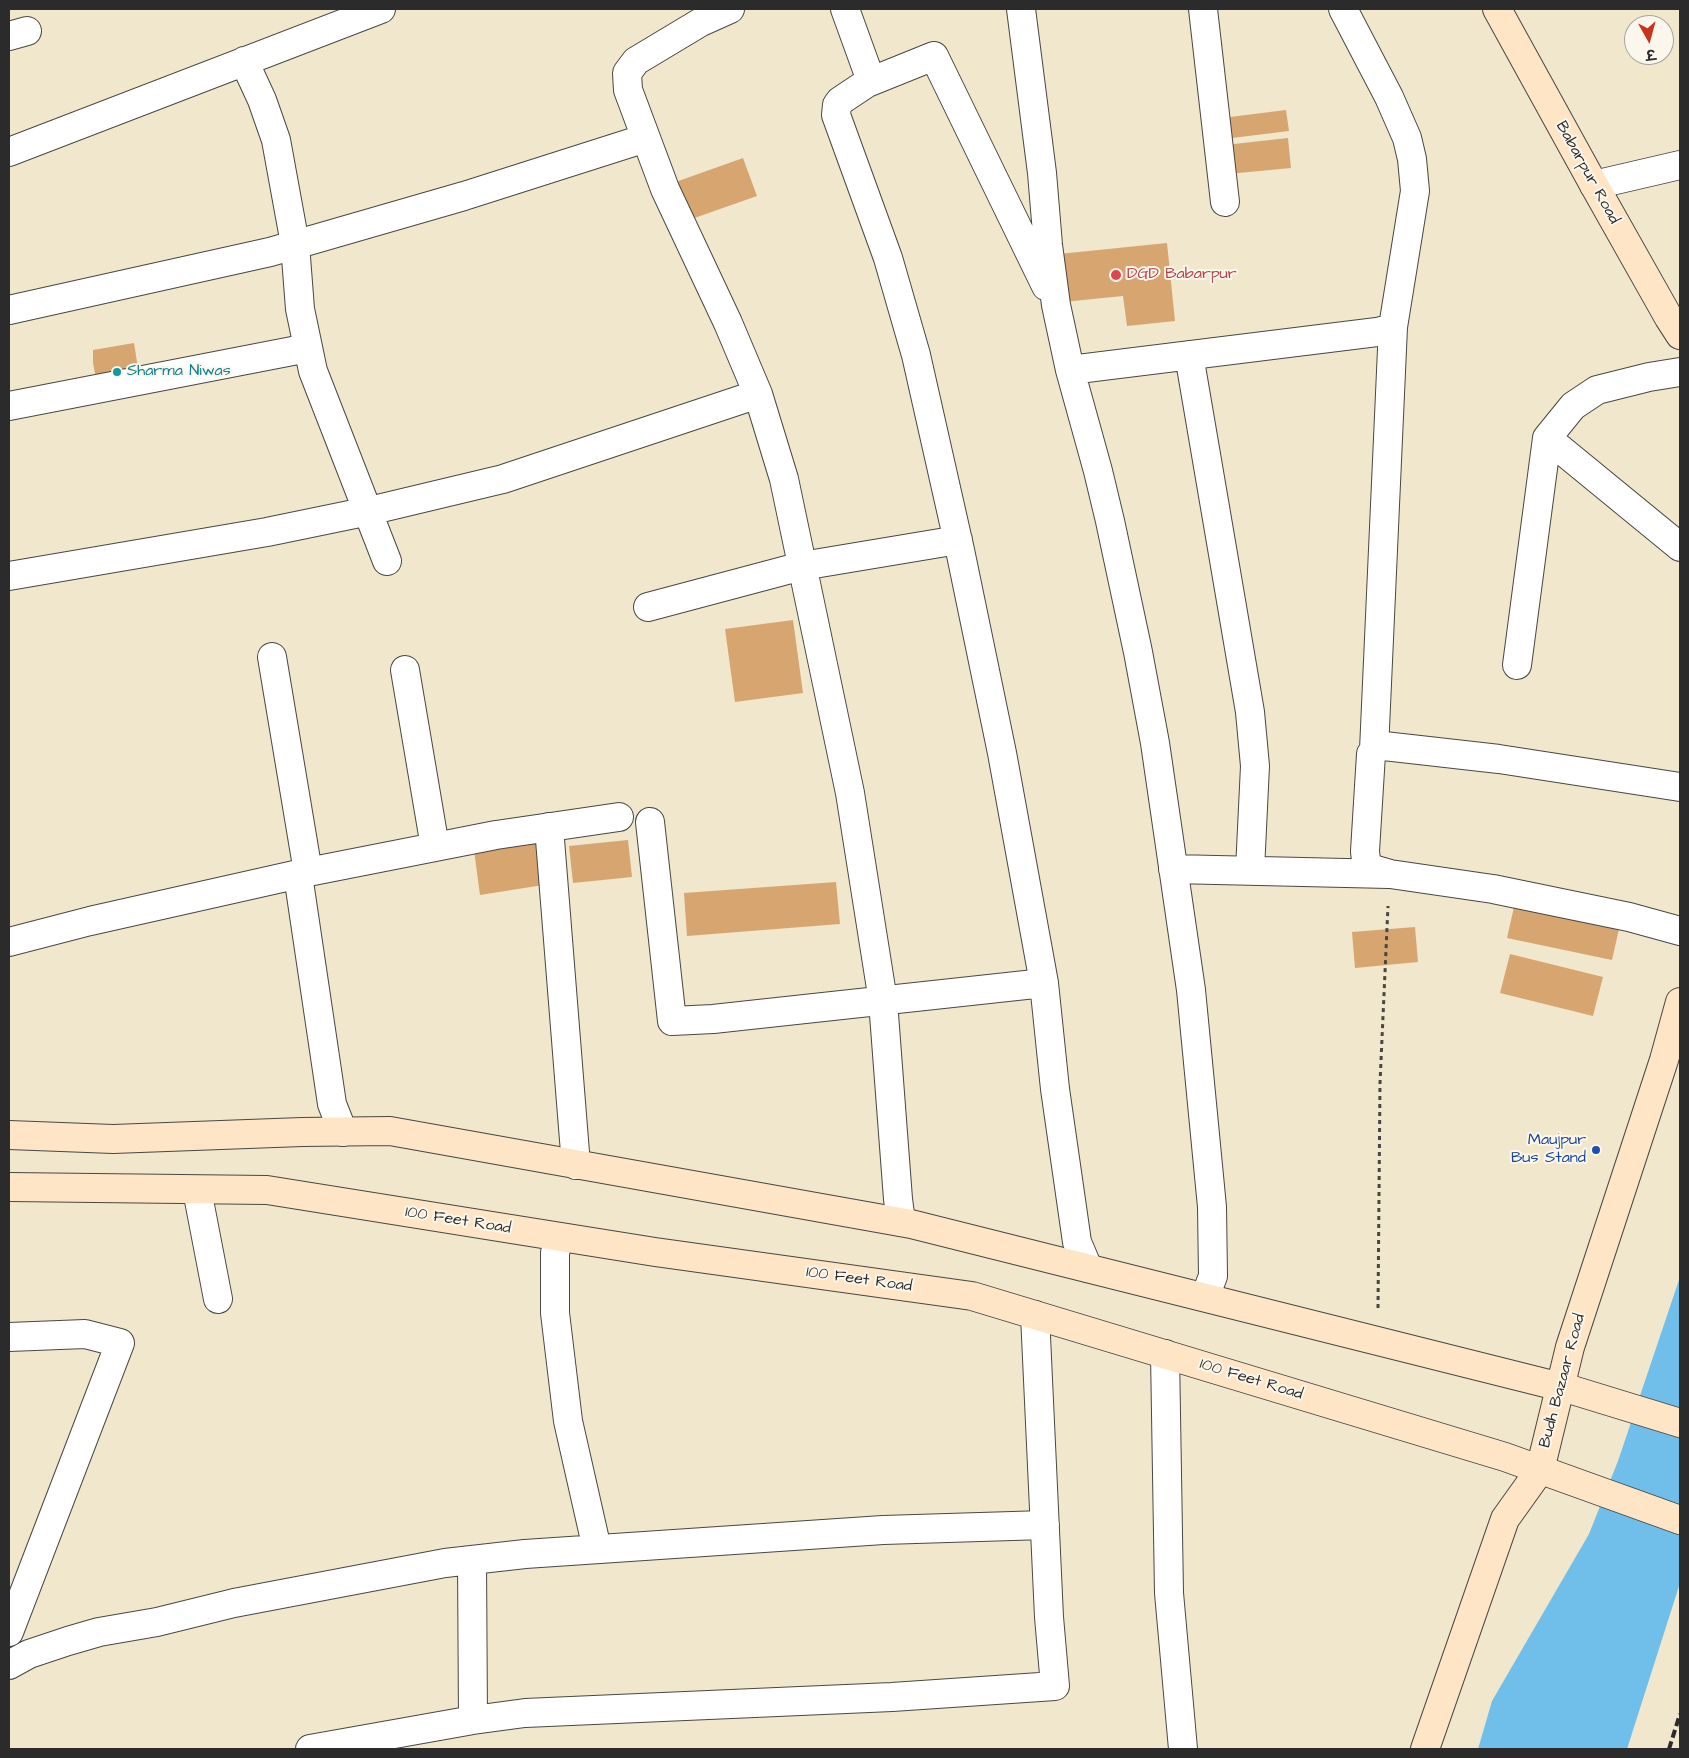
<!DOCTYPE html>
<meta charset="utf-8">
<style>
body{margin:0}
#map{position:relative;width:1689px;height:1758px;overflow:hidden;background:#f0e7cc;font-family:"Architects Daughter","Playpen Sans Deva",sans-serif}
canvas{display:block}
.frame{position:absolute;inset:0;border:10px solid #2b2b2b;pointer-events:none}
.north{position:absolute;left:1624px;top:15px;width:50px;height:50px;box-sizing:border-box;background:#fbf7ec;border:1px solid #a8a59f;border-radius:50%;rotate:173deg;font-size:14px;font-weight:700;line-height:20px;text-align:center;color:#2b2b2b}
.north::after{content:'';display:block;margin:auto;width:18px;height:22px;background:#c8321e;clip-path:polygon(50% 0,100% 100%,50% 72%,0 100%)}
</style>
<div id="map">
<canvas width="1689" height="1758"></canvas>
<div class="frame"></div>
<div class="north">उ</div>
</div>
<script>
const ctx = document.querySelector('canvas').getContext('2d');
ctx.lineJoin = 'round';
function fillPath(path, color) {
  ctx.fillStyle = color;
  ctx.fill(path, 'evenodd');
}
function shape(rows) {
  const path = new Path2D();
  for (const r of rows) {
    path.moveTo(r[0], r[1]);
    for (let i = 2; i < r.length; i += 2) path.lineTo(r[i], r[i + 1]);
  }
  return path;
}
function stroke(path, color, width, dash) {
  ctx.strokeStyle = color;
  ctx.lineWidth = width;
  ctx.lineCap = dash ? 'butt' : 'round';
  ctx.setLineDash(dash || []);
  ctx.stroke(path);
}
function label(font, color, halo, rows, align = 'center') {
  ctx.font = font + ' "Architects Daughter",sans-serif';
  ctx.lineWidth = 4;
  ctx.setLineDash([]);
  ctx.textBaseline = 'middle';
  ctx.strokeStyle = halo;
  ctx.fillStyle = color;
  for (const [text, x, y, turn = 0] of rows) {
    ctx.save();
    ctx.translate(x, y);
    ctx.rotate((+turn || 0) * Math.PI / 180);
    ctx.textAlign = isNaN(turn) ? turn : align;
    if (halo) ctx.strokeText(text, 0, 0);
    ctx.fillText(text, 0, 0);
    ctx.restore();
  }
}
fillPath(shape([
 [1680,1277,1680,1583,1627,1749,1478,1749,1492,1701,1589,1534,1618,1461]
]), '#70bfea');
fillPath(shape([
 [1286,110,1289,131,1224,139,1222,118],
 [1288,138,1291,168,1228,174,1225,145],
 [743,158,757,196,683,222,670,184],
 [1167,243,1175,321,1127,326,1123,296,1063,302,1059,254],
 [134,343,140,381,98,389,93,363,93,350],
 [793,620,803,693,735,702,725,629],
 [535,834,543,885,480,895,473,843],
 [628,840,632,877,573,883,569,846],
 [836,882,840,924,687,936,684,893],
 [1516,898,1621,920,1612,960,1507,938],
 [1415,927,1418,962,1355,968,1352,932],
 [1510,954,1603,977,1593,1016,1500,993]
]), '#d7a670');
const street = shape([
 [730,9,701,22,636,61,627,73,628,90,665,189,728,323,758,394,784,479,850,793,883,1001,898,1199,901,1222],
 [845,9,870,78,867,83,840,101,837,105,836,115,888,258,916,355,960,550,1002,753,1044,983,1055,1089,1077,1242,1088,1268],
 [1021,9,1042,173,1048,245,1056,305,1070,370,1098,471,1110,521,1138,652,1155,743,1191,990,1212,1207,1213,1276,1205,1297],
 [1203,9,1225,202],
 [9,36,27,31],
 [244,61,262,100,276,140,295,244,300,309,313,371,387,561],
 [867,83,934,56,1046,286],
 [9,152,381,9],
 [1594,185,1680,165],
 [9,310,270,252,464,196,646,138],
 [1189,355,1250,712,1255,766,1250,870],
 [1070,370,1377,332,1385,330,1393,327,1415,191,1412,159,1407,138,1389,97,1343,9],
 [9,406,308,348],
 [1547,438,1680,547],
 [9,576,267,532,369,511,503,479,758,394],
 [648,607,802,566,958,540],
 [272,657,308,872],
 [1517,665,1547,438,1573,406,1597,390,1649,377,1680,372],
 [405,670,435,847],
 [1374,750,1393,327],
 [1680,787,1499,759,1384,746,1378,747,1371,754,1365,851,1366,861,1370,867,1376,870,1390,874,1493,889,1629,917,1680,931],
 [650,822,672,1021,713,1019,1044,983],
 [549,827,576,1165],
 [1173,869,1389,874],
 [298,875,332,1104,343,1132],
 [9,942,90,921,308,872,496,835,619,817],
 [197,1190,218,1299],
 [559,1237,555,1253,555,1313,568,1421,597,1549],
 [9,1337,85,1334,120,1343,9,1632],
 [1165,1354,1169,1593,1183,1749],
 [472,1560,473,1720],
 [9,1665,29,1654,68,1641,99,1632,157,1622,234,1603,445,1563,525,1554,883,1530,1045,1525],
 [310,1749,473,1720,525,1713,892,1697,1055,1686,1049,1617,1035,1315]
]);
const secondary = shape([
 [1497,9,1594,185,1669,318,1680,335],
 [9,1135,113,1139,302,1132,390,1131,911,1224,1569,1389,1680,1423],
 [9,1187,267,1190,655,1252,972,1296,1505,1457,1680,1520],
 [1425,1749,1505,1519,1540,1470,1570,1347,1664,1060,1680,1002]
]);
stroke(street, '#494743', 30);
stroke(secondary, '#494743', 30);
stroke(shape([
 [1378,1308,1380,1083,1388,906]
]), '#494743', 3, [4, 4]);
stroke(street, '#fff', 28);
stroke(secondary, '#fde5c5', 28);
stroke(shape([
 [1669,1749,1680,1714]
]), '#2b2b2b', 4, [8, 4]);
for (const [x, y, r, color] of [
 [1116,275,6,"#e0444e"],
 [117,372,5,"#0f9aa8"],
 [1596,1150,5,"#1a4fb4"]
]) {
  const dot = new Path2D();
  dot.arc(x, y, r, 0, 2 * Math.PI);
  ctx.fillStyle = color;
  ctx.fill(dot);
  stroke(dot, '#fbf7ec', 2);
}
label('16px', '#2b2b2b', '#fbf7ec', [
 ["Babarpur Road",1587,173,61],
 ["100 Feet Road",458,1221,9],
 ["100 Feet Road",859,1280,8],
 ["100 Feet Road",1251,1380,17],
 ["Budh Bazaar Road",1563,1381,-75]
]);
label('16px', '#be3a42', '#fbf7ec', [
 ["DGD Babarpur",1127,275]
], 'left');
label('16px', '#0d838f', '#fbf7ec', [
 ["Sharma Niwas",127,372]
], 'left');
label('16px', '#164399', '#fbf7ec', [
 ["Maujpur",1586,1141],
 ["Bus Stand",1586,1159]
], 'right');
</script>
